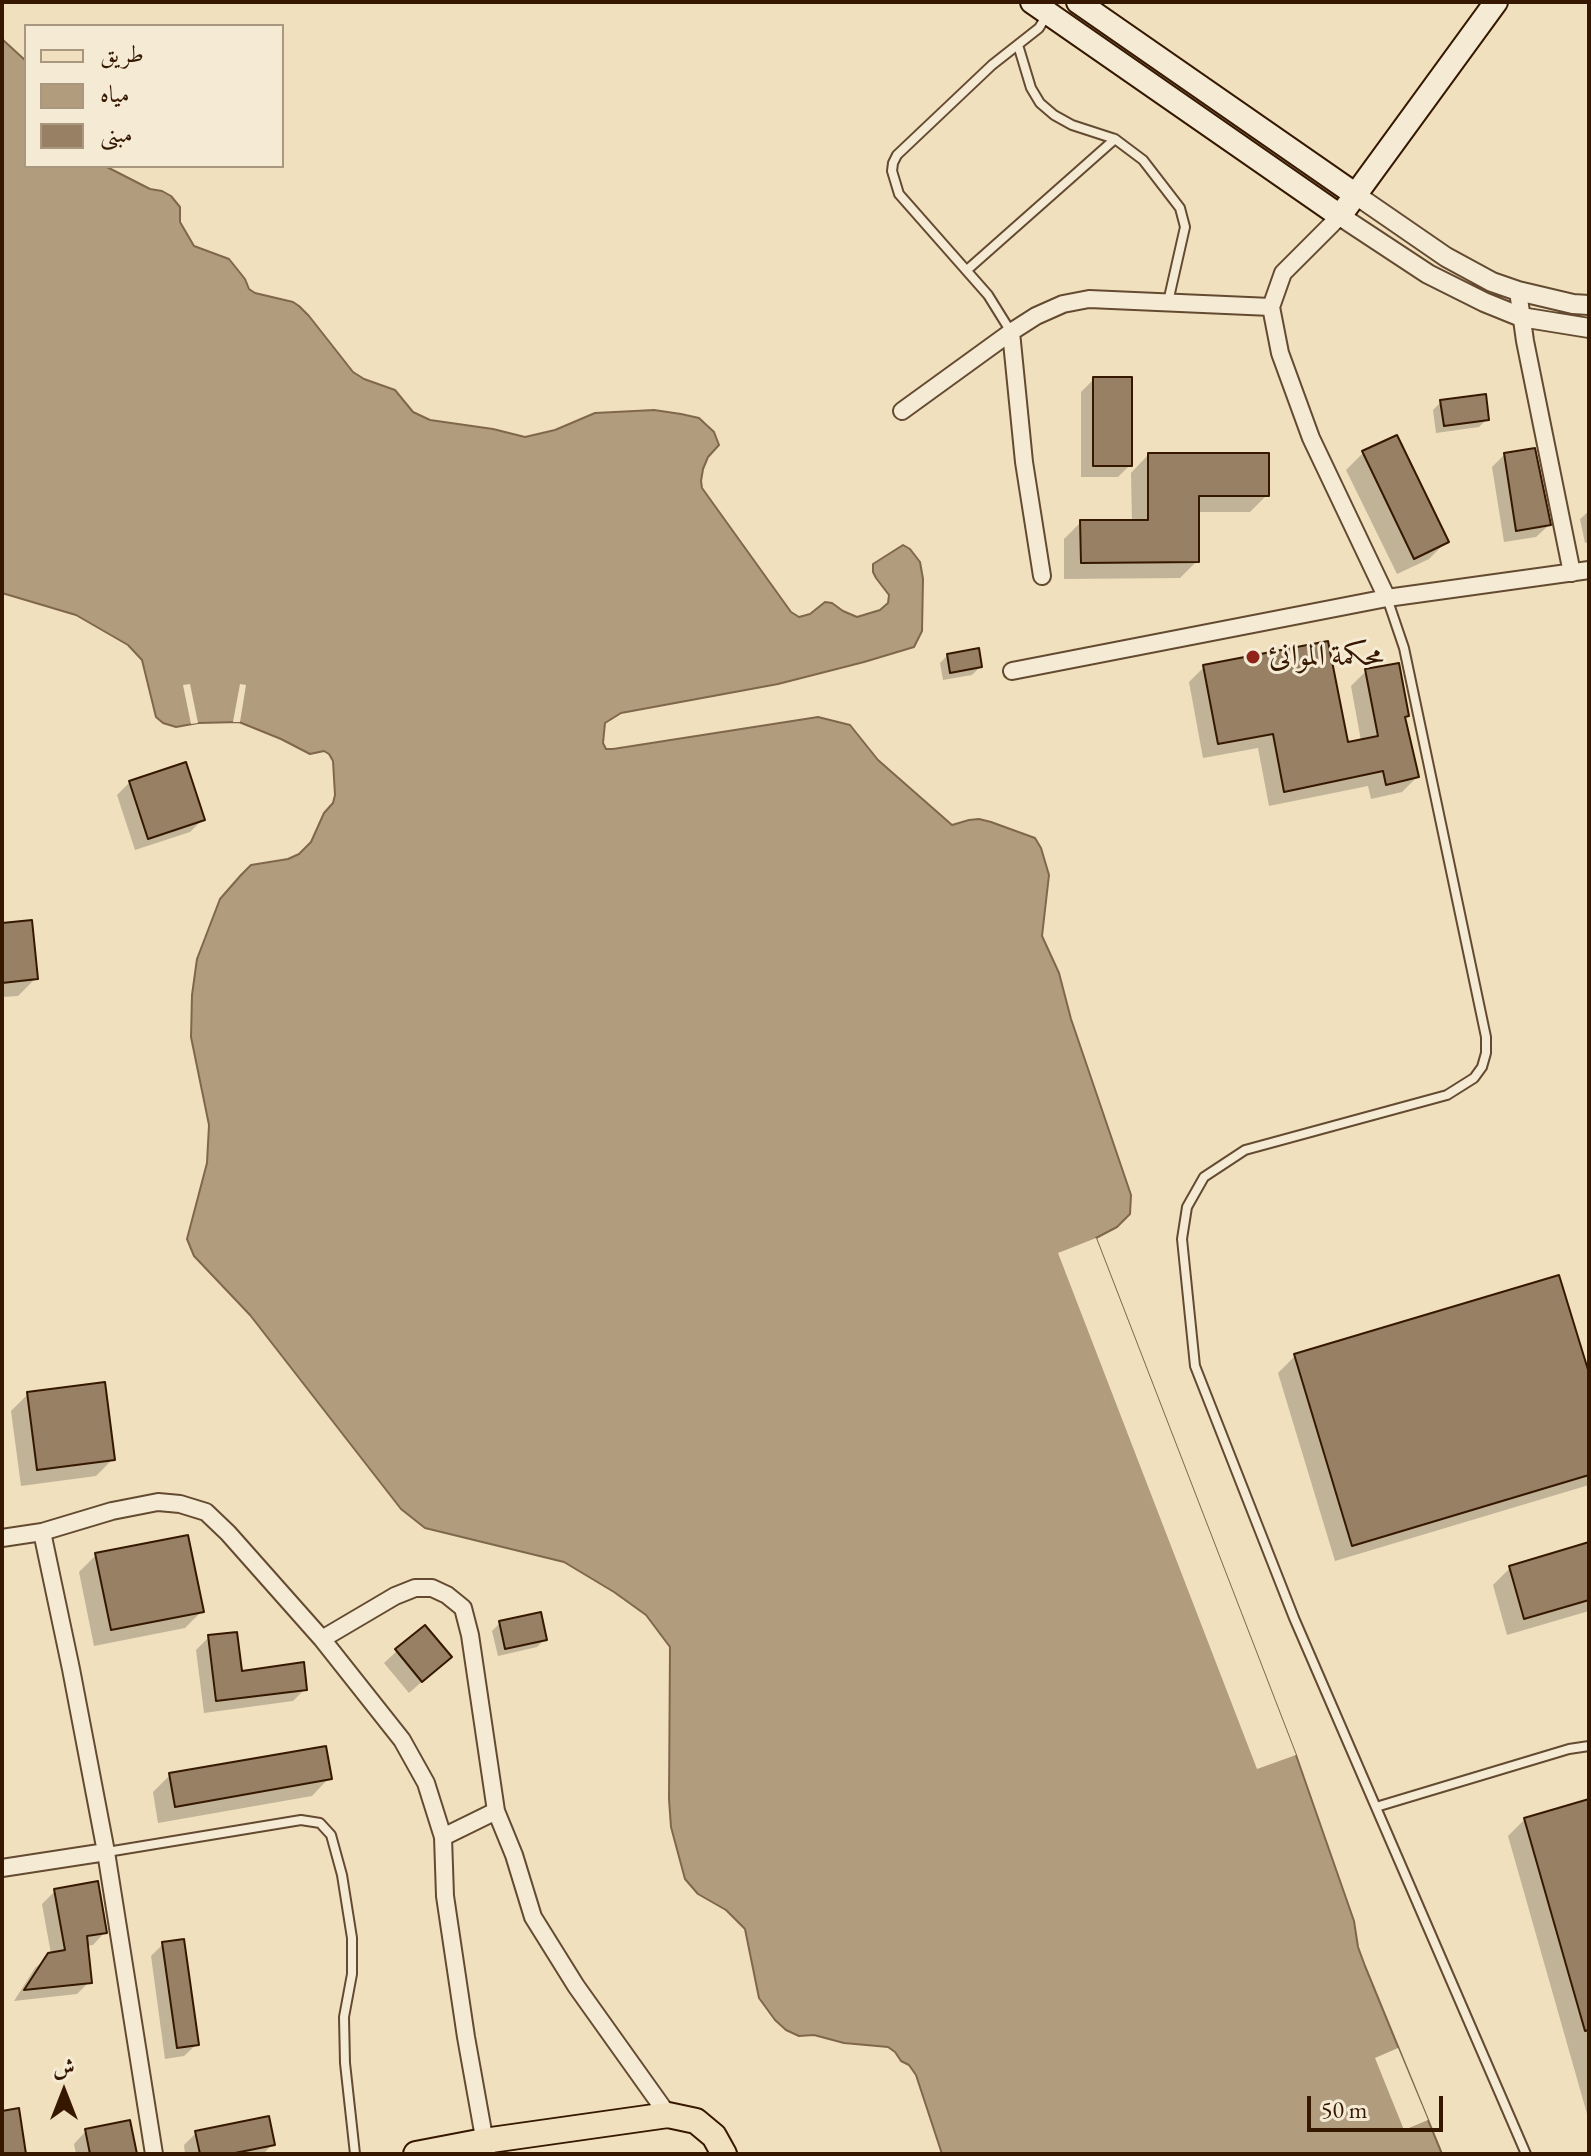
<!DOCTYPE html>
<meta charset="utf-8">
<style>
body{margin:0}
#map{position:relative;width:1591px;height:2156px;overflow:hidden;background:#f0e0be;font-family:"EB Garamond",Amiri,serif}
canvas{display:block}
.frame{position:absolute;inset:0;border:4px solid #361801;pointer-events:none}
.legend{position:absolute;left:24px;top:24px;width:260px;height:144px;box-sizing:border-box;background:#f5ebd5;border:2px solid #a99780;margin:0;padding:10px 14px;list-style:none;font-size:24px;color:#361801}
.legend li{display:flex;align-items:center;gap:16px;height:40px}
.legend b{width:40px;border:2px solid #a99780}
.north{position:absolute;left:24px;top:2052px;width:80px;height:80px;-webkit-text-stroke:6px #f5ebd5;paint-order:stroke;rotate:0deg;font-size:22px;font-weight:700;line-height:32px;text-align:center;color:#361801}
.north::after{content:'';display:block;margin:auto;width:28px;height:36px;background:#361801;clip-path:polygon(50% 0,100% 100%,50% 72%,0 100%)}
.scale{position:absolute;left:1307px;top:2096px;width:136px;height:36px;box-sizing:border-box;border:4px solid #361801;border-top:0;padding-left:10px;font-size:24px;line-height:28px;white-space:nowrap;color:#361801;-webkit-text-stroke:6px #f5ebd5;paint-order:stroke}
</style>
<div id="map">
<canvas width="1591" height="2156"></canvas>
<div class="frame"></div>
<ul class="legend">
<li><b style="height:10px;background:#f0e0be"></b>طريق</li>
<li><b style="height:22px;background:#b19c7e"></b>مياه</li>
<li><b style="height:22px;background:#978063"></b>مبنى</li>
</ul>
<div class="north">ش</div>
<div class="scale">50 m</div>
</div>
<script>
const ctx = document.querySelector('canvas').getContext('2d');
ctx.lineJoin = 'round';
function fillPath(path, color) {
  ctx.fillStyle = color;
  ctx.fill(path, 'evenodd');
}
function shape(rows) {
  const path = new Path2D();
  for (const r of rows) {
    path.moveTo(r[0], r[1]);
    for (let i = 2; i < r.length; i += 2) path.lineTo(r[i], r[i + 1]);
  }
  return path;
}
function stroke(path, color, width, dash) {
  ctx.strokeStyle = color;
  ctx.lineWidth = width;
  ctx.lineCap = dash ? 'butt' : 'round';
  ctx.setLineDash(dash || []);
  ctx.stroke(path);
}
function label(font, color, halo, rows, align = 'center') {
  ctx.font = font + ' "EB Garamond",Amiri,serif';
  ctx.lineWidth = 6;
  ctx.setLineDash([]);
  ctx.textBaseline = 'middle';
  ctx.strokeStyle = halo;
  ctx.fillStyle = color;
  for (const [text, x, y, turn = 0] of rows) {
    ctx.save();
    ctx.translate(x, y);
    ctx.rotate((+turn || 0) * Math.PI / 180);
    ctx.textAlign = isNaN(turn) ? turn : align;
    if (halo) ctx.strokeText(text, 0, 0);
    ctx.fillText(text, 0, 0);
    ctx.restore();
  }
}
const water = shape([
 [2,39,26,61,26,166,105,166,150,189,162,191,171,196,180,207,180,222,194,246,229,259,245,279,249,289,255,293,293,302,299,306,309,316,353,372,364,379,395,390,413,412,430,420,493,429,525,437,555,430,595,413,654,410,681,414,699,418,714,432,719,445,708,457,703,469,701,481,702,488,791,612,799,617,810,614,825,602,832,603,843,611,857,617,880,610,888,603,889,595,876,578,873,572,873,564,903,545,910,549,920,562,923,579,922,631,914,647,864,662,778,684,621,713,605,723,603,743,606,749,613,749,818,717,850,725,878,760,952,825,969,820,979,819,991,822,1035,838,1041,848,1049,875,1042,936,1059,973,1071,1019,1131,1195,1130,1214,1117,1227,1096,1238,1296,1755,1354,1921,1358,1947,1365,1966,1442,2154,942,2154,916,2075,909,2065,901,2061,895,2052,888,2047,844,2043,814,2035,799,2036,786,2030,775,2020,759,1998,745,1929,726,1910,698,1894,685,1879,671,1827,669,1799,670,1647,646,1615,614,1592,564,1562,425,1528,401,1509,250,1315,194,1256,187,1239,207,1163,209,1125,191,1037,192,995,197,959,220,899,241,875,251,865,288,859,299,854,311,842,324,813,333,803,335,795,333,761,329,754,324,751,310,754,281,739,239,722,198,723,176,727,163,723,156,717,142,660,128,645,76,615,2,593,2,39]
]);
fillPath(water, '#b19c7e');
stroke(water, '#80674c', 2);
fillPath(shape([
 [190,684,198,723,191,724,183,685],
 [240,684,246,685,240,722,233,722],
 [1096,1238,1296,1755,1257,1769,1058,1253],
 [1398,2048,1428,2120,1404,2130,1375,2058]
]), '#f0e0be');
fillPath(shape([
 [1094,379,1130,465,1118,477,1081,477,1081,392],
 [1441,402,1487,419,1479,427,1436,433,1433,410],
 [1363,453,1446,542,1429,559,1397,574,1346,470],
 [1505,454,1549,525,1536,537,1504,542,1492,467],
 [1148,455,1267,495,1250,512,1197,512,1197,561,1180,578,1064,579,1064,539,1081,522,1132,522,1131,473],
 [1589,511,1589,542,1585,543,1580,519],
 [948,655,980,667,972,675,943,680,940,663],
 [1204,667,1346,745,1361,741,1351,686,1366,671,1407,716,1403,719,1417,777,1402,792,1371,799,1368,786,1269,806,1258,748,1203,758,1189,682],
 [130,782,203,819,190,832,135,850,117,795],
 [2,925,36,978,18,996,2,997],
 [1295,1356,1589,1380,1589,1485,1335,1561,1278,1373],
 [28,1394,113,1459,96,1476,21,1486,11,1411],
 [1589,1545,1589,1611,1507,1635,1493,1585,1510,1568],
 [96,1555,202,1611,185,1628,94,1646,79,1572],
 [500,1623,545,1639,537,1647,498,1656,492,1631],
 [209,1637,240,1673,305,1689,293,1701,204,1713,196,1650],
 [397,1651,450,1657,409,1693,384,1663],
 [170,1775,329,1778,312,1796,158,1823,153,1792],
 [1589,1801,1589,2121,1508,1836,1525,1819],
 [55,1891,105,1932,93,1945,86,1946,89,1982,77,1994,14,2001,35,1968,51,1954,42,1904],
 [163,1944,197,2044,184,2056,165,2059,151,1956],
 [86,2131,135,2154,76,2154,74,2144],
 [196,2133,273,2144,263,2154,185,2154,184,2145]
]), '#0003');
const building = shape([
 [1093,377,1132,377,1132,466,1093,466,1093,377],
 [1486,394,1489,420,1444,426,1440,400,1486,394],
 [1397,435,1449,542,1414,559,1362,451,1397,435],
 [1535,448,1551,525,1516,531,1504,453,1535,448],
 [1148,453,1269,453,1269,496,1199,496,1199,562,1081,563,1080,520,1148,520,1148,453],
 [1328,641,1348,742,1378,736,1365,669,1399,663,1409,716,1405,717,1419,777,1386,785,1383,771,1284,792,1273,734,1218,744,1203,665,1328,641],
 [979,648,982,667,950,673,947,654,979,648],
 [186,762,205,820,148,839,129,781,186,762],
 [32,920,38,979,2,983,2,923,32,920],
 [1559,1275,1589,1373,1589,1475,1352,1546,1294,1354,1559,1275],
 [105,1382,115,1460,37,1470,27,1392,105,1382],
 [188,1535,204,1612,111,1630,95,1553,188,1535],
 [1589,1542,1589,1600,1524,1619,1509,1566,1589,1542],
 [541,1612,547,1640,505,1649,499,1621,541,1612],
 [425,1625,452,1657,422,1682,395,1649,425,1625],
 [237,1632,242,1671,304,1662,307,1690,216,1701,208,1635,237,1632],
 [326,1746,332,1779,175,1807,169,1773,326,1746],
 [1589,1799,1589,2030,1585,2031,1524,1818,1589,1799],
 [98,1881,107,1933,87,1936,92,1983,24,1990,48,1953,65,1950,54,1889,98,1881],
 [184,1939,199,2045,177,2048,162,1942,184,1939],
 [19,2108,26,2154,2,2154,2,2111,19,2108],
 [269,2116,275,2145,230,2154,200,2154,195,2131,269,2116],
 [130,2120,137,2154,90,2154,85,2129,130,2120]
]);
fillPath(building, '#978063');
stroke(building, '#361801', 2);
const service = shape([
 [1018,45,1031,88,1040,103,1054,115,1072,125,1115,139,1143,160,1180,208,1185,227,1168,302],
 [967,270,1115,139],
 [1011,332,988,295,899,194,892,171,893,163,897,155,992,65,1039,28,1048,13],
 [1387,598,1404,648,1486,1037,1486,1053,1482,1067,1474,1078,1447,1095,1245,1150,1204,1177,1187,1207,1182,1239,1195,1366,1294,1618,1526,2154],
 [1376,1807,1569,1749,1589,1746],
 [107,1852,301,1820,320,1823,331,1835,342,1875,352,1938,352,1974,344,2017,345,2063,355,2154]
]);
const minor = shape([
 [1340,216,1283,273,1271,307,1280,353,1311,438,1387,598,1589,570],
 [1518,291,1525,341,1572,573],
 [1011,332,1024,462,1042,576],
 [902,411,1011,332,1036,316,1063,304,1089,299,1271,307],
 [1012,671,1387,598],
 [42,1532,71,1669,106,1852,154,2154],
 [2,1538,42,1532,112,1511,158,1502,180,1504,206,1512,228,1533,322,1639,402,1740,426,1783,443,1837,445,1896,466,2037,487,2154],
 [322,1639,395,1596,415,1588,432,1588,447,1595,463,1608,470,1635,496,1811,514,1855,533,1917,576,1986,668,2115],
 [443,1837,496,1811],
 [2,1868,106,1852]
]);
const tertiary = shape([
 [1356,195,1446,257,1492,282,1518,291,1573,304,1589,305],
 [1340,216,1428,274,1484,302,1521,317,1589,328]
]);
const secondary = shape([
 [1032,2,1340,216,1496,2],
 [1078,2,1356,195]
]);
const primary = shape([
 [416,2154,484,2141,668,2115,696,2121,714,2136,724,2154]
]);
stroke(service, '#644a30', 12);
stroke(minor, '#644a30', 20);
stroke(tertiary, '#644a30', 22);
stroke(secondary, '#361801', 26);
stroke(primary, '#361801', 28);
stroke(service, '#f5ebd5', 8);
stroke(minor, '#f5ebd5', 16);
stroke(tertiary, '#f5ebd5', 18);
stroke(secondary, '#f5ebd5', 22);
stroke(primary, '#f0e0be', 24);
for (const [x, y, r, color] of [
 [1253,657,8,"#8f2418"]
]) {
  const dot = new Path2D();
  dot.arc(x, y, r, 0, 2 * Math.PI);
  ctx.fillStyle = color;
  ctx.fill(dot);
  stroke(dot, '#f5ebd5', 3);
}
label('30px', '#361801', '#f5ebd5', [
 ["محكمة الموانئ",1269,657]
], 'left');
</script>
